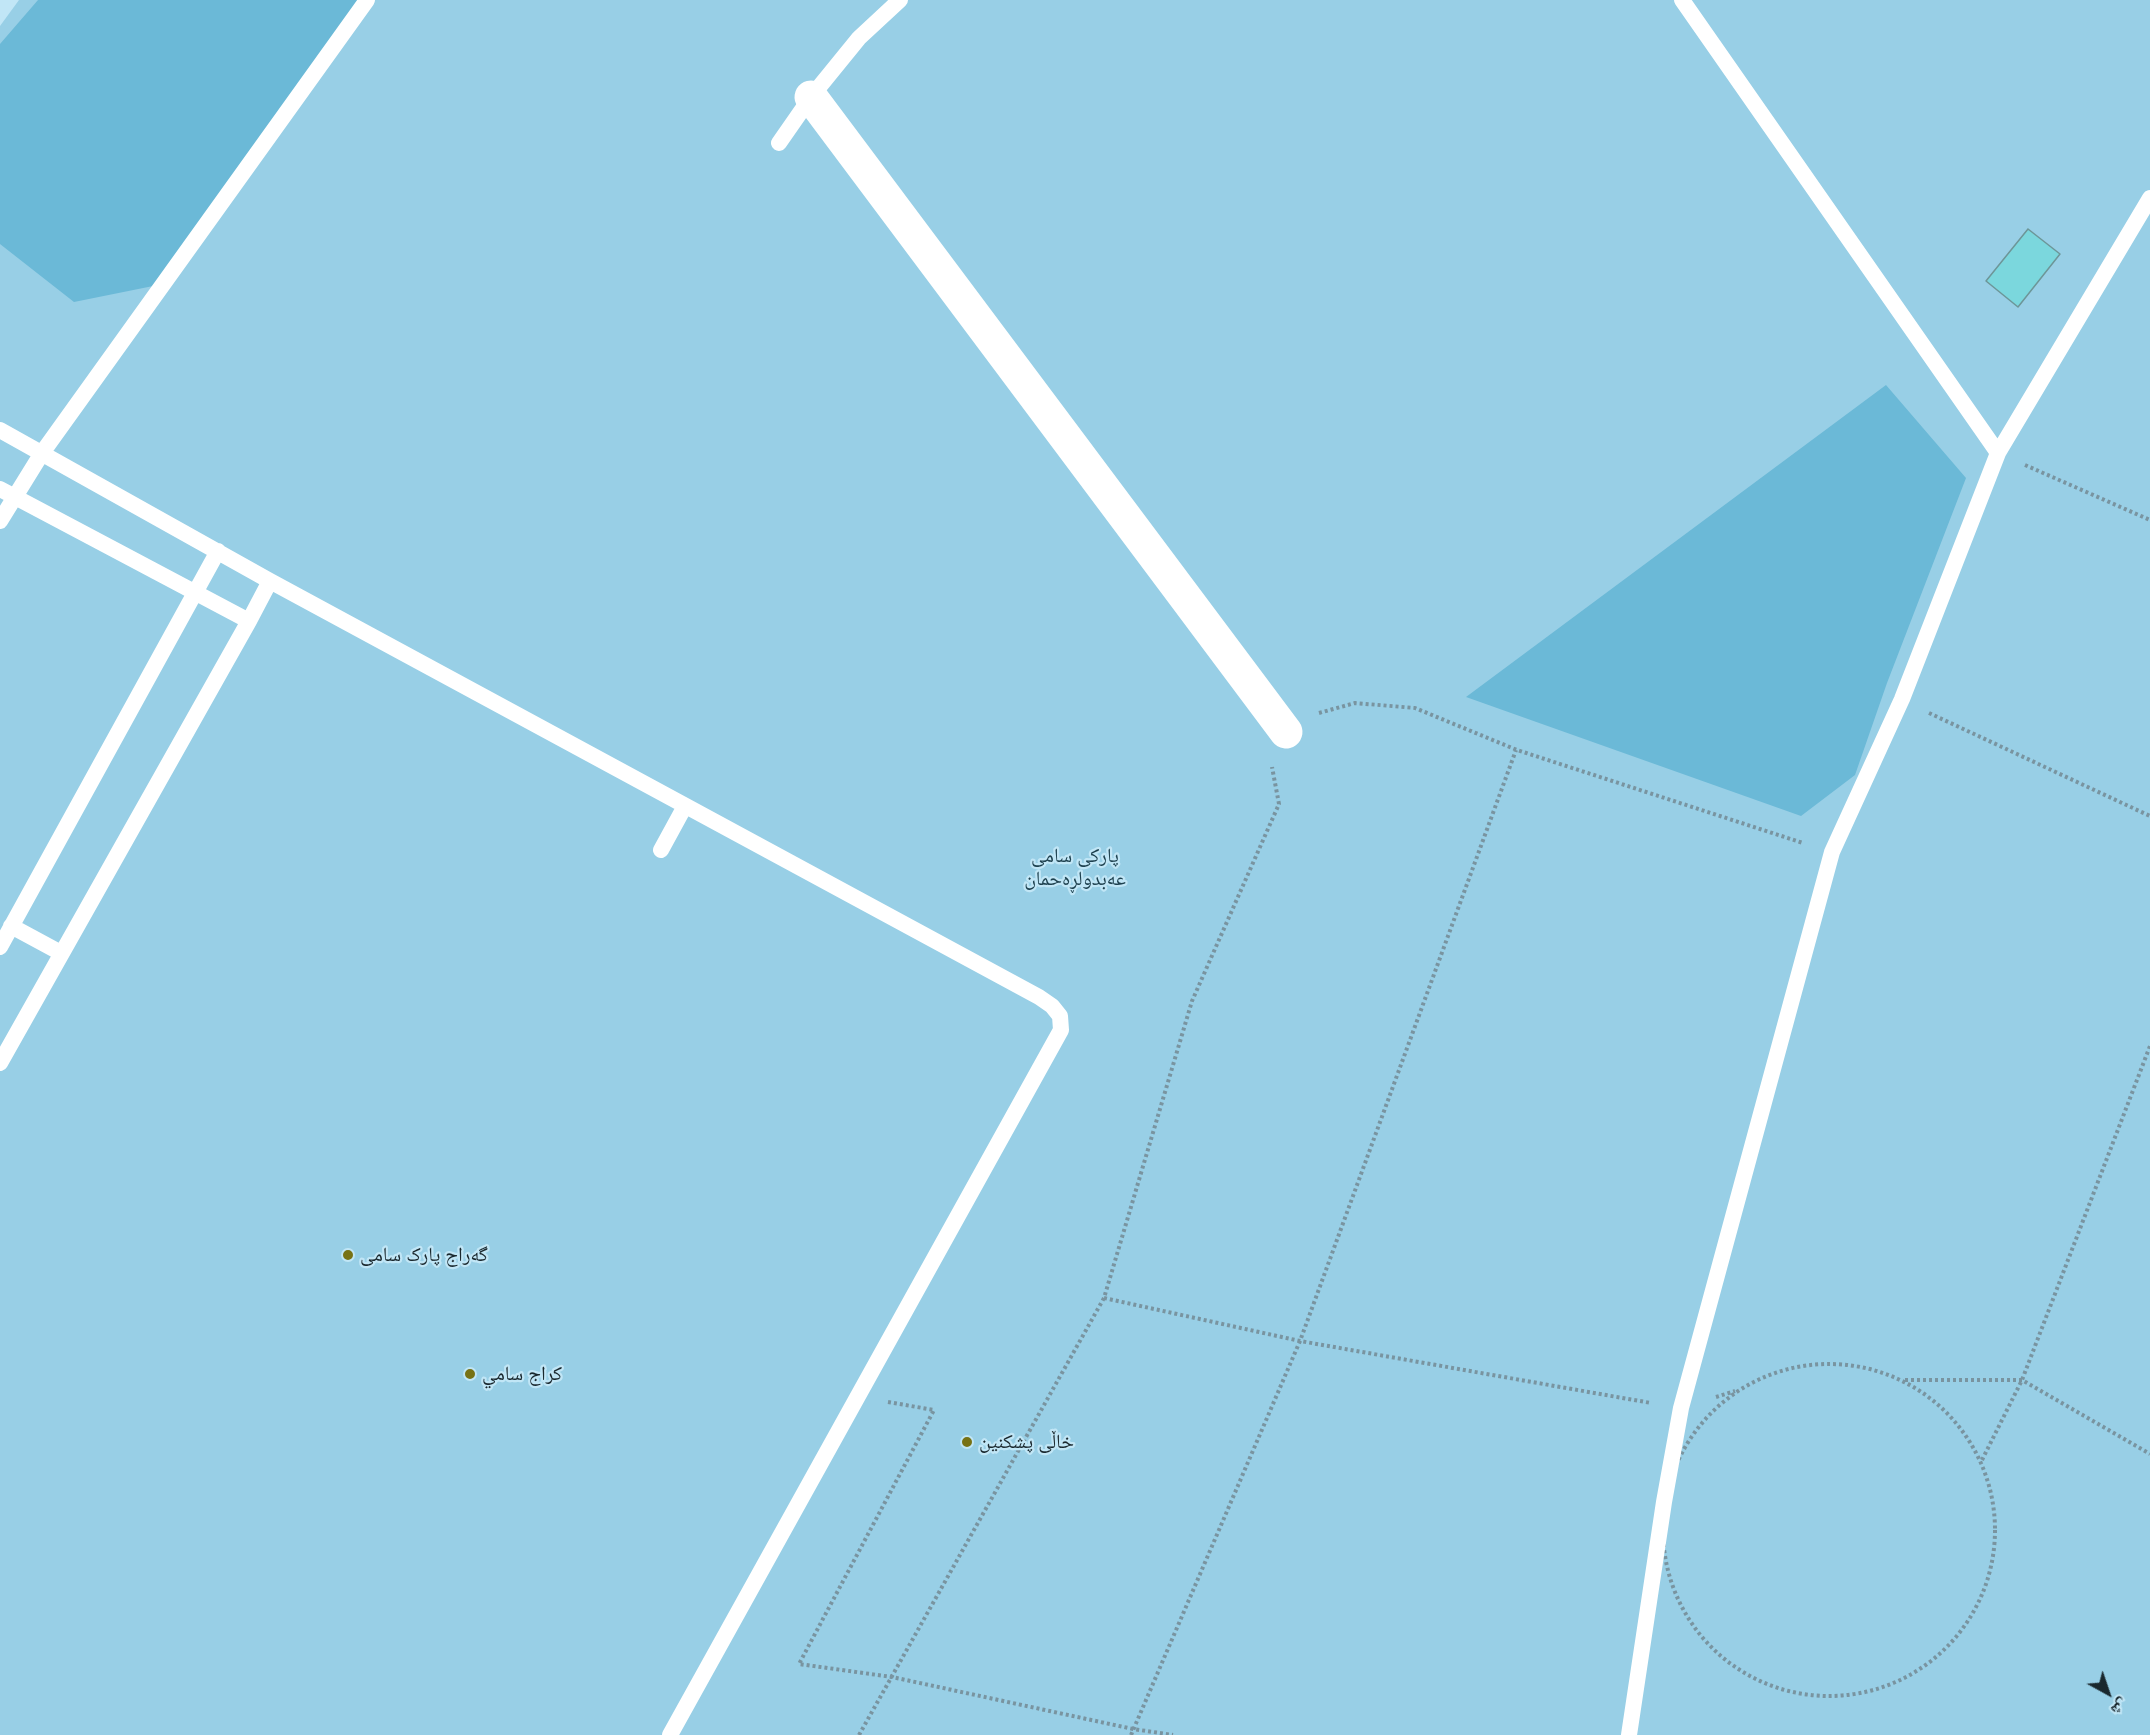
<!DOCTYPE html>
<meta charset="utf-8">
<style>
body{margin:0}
#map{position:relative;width:2150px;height:1735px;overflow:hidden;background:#c1e6f6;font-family:Raleway,"Noto Naskh Arabic",sans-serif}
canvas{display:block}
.north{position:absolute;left:2078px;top:1663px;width:60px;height:60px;-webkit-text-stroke:4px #c1e6f6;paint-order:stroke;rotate:140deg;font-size:16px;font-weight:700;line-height:24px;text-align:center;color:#1a282e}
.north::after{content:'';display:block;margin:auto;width:21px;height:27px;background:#1a282e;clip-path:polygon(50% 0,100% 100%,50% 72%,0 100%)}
</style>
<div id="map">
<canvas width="2150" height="1735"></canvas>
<div class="north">ش</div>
</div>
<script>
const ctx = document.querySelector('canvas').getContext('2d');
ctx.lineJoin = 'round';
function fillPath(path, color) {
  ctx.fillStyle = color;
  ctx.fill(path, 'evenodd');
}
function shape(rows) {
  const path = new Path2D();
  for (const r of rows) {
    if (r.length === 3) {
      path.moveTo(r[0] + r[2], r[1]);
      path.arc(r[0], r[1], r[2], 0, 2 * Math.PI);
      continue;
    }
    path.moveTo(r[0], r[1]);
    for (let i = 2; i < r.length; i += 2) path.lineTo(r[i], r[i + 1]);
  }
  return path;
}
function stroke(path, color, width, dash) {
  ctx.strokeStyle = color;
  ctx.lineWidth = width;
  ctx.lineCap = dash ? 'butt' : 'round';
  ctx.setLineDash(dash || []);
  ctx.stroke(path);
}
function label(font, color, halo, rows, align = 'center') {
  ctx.font = font + ' Raleway,"Noto Naskh Arabic",sans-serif';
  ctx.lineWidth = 4.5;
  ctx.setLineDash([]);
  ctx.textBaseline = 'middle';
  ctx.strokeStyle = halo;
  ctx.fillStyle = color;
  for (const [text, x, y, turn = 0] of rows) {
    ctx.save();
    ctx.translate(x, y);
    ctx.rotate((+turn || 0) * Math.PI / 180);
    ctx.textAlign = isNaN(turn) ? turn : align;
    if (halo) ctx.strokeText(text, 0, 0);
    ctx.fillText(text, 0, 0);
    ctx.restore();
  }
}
fillPath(shape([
 [19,0,2150,0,2150,1735,0,1735,0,26]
]), '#98cfe6');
fillPath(shape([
 [38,0,367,0,163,284,74,302,0,244,0,44],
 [1886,385,1966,478,1887,683,1855,775,1801,816,1466,697]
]), '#6bb9d7');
const building = shape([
 [2028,229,2060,254,2018,307,1986,281,2028,229]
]);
fillPath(building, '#7bd7dd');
stroke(building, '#6d9698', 1.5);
stroke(shape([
 [2025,465,2150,520],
 [1319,713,1355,703,1415,708,1517,750,1803,843],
 [1929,713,2150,816],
 [1104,1298,1300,1341,1651,1403],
 [1829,1530,166],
 [1905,1380,2022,1380,2150,1454],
 [1716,1397,1735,1391],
 [888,1402,934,1410,799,1664,892,1677,1133,1729,1173,1735],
 [1982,1460,2022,1380,2150,1046],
 [859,1735,1104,1298,1192,1001,1279,804,1272,767],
 [1131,1735,1300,1341,1516,750]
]), '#7994a0', 4, [3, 3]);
stroke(shape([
 [1682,0,1998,453],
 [779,143,811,97,859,38,900,0],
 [0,430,270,581,1039,997,1052,1006,1060,1016,1061,1030,670,1735],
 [0,489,249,621],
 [0,521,42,453,367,0],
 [661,850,685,806],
 [11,926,61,953],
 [0,947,218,551],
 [0,1063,249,621,270,581],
 [1629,1735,1664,1502,1681,1408,1832,852,1902,699,1998,453,2150,198]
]), '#fff', 16);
stroke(shape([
 [811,97,1286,732]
]), '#fff', 33);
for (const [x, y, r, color] of [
 [348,1255,6,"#777215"],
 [470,1374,6,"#777215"],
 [967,1442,6,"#777215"]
]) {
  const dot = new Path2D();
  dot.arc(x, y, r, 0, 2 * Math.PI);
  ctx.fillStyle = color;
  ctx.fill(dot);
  stroke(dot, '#c1e6f6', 2);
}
label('20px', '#1e414f', '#c1e6f6', [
 ["پارکی سامی",1075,856],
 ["عەبدولڕەحمان",1075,879]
]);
label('20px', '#1a282e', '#c1e6f6', [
 ["گەراج پارک سامی",360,1255],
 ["کراج سامي",482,1374],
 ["خاڵی پشکنین",979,1442]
], 'left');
</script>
